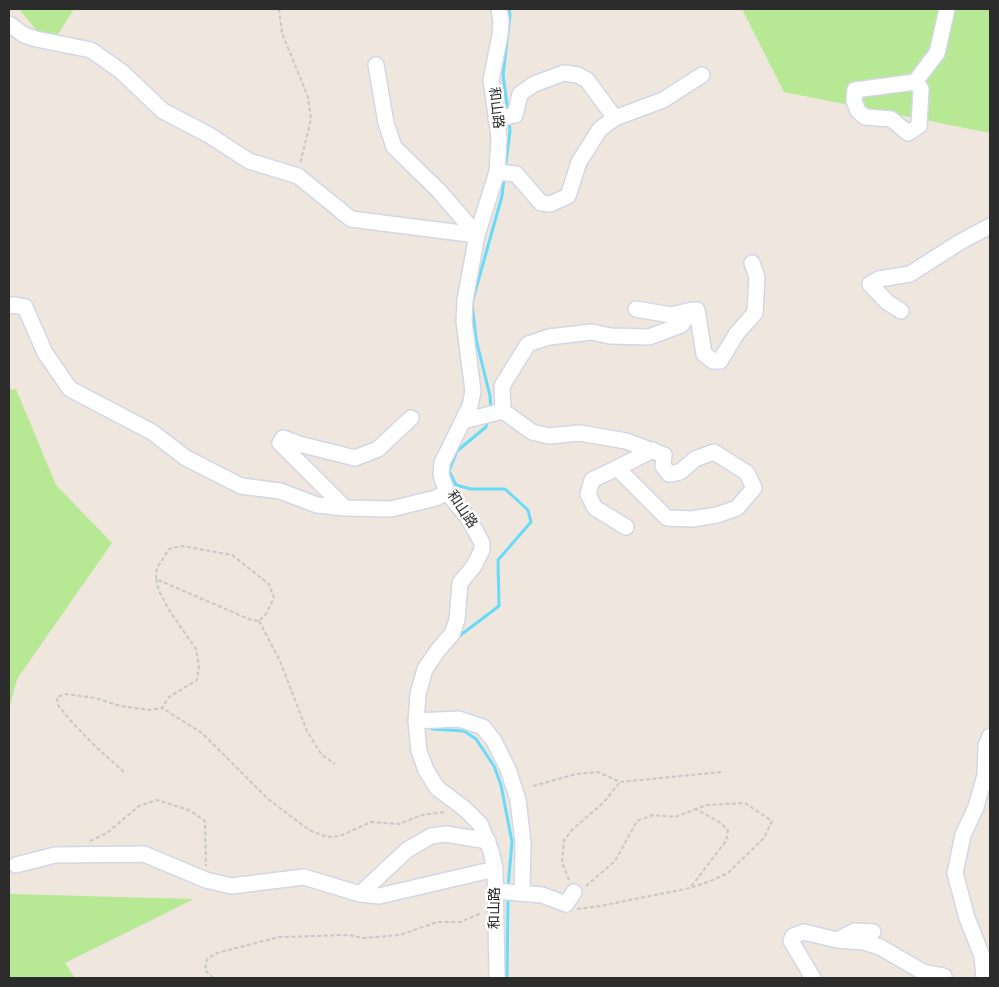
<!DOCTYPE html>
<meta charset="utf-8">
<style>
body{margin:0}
#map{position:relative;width:999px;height:987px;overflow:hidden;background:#efe6dd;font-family:"Source Sans 3",sans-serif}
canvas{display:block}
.frame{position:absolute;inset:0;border:10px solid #2c2c2c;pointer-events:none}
</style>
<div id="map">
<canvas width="999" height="987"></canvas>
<div class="frame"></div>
</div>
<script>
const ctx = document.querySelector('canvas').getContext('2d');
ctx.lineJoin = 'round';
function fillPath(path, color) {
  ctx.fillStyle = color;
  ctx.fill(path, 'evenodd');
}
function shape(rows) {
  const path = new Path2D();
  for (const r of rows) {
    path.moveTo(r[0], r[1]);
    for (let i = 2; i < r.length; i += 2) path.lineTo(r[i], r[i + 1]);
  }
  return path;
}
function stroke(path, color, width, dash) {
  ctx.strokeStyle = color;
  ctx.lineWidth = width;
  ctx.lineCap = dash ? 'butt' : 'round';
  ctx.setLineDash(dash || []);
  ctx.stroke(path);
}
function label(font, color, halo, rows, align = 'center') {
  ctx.font = font + ' "Source Sans 3","Noto Sans TC",sans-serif';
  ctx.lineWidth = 5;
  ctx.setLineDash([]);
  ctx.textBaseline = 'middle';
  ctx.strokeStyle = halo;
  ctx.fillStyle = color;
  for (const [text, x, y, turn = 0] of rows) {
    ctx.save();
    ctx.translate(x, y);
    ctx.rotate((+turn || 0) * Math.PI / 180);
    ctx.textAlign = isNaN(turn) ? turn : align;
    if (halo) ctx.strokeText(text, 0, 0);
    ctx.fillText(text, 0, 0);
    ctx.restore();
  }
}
fillPath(shape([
 [19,9,74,9,50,47],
 [742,9,990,9,990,133,784,92],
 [16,389,56,485,112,543,17,679,9,709,9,390],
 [9,894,194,899,65,963,75,978,9,978]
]), '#b7e995');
stroke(shape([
 [508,112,503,75,510,15,509,9],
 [505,170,510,131,509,121],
 [491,411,490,396,476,339,472,303,502,196,504,178],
 [458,637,499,606,498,560,531,522,528,510,505,489,471,489,456,485,449,471,457,451,486,427,488,419],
 [430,725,432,729,464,731,476,739,494,766,501,785,512,842,508,887],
 [507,978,508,896]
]), '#68dbf9', 3);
const minor = shape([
 [9,24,24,35,36,39,91,50,122,72,163,111,209,135,249,161,298,176,351,219,477,235,439,191,394,147,386,123,376,65],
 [915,82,921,89,919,126,908,133,891,119,865,117,858,111,854,101,855,90,915,82,937,53,947,9],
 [496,119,515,115,520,94,534,84,564,73,578,75,587,80,615,118,663,100,702,75],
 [497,172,516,174,541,203,550,204,568,196,579,162,600,129,615,118],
 [9,306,13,305,25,307,45,353,70,389,152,432,186,458,241,486,280,491,317,505,345,508,391,509,436,498,447,492],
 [636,309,671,315,692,310],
 [901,311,887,302,870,284,879,279,910,274,960,242,990,226],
 [463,421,503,411],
 [617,468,653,450],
 [345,508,280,443,283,438,299,444,355,458,378,449,411,418],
 [626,527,595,508,588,494,592,480,617,468,667,518,692,519,717,515,737,508,754,488,747,473,714,452,695,459,680,472,669,474,663,466,664,455,626,441,580,433,549,436,532,432,503,411,502,386,528,344,549,337,592,332,610,336,649,337,681,325,692,310,697,310,704,354,713,361,720,361,737,333,755,313,757,277,752,263],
 [416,721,459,719,483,727,494,741,508,769,518,800,523,842,522,893],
 [16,865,55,855,144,854,206,880,231,886,304,877,360,894,407,850,431,836,446,834,488,841],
 [496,891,542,895,566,904,574,892],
 [360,894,379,896,495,869],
 [839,939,855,931,873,932],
 [497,978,495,869,491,851,480,824,465,809,437,788,426,770,419,751,416,721,418,694,425,669,438,650,452,634,457,620,460,583,474,566,482,550,482,543,469,519,447,492,441,475,442,463,470,406,473,391,464,321,465,300,477,235,497,172,499,137,491,80,500,35,501,21,499,9],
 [813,978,791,941,793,936,804,932,837,940,864,942,880,947,923,972,944,976],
 [984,978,982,956,967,918,955,873,963,835,976,807,985,775,986,746,990,736]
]);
stroke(minor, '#d2d7e6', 18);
stroke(shape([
 [279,9,282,33,308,97,311,119,300,164],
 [156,579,157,568,169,549,182,546,232,555,269,584,274,598,266,614,259,621,251,620,156,579,159,591,169,610,196,649,199,666,197,680,169,697,162,708,202,733,268,799,309,830,327,837,340,836,371,822,399,824,422,815,445,812],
 [259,621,280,661,307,731,321,754,335,764],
 [124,772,95,746,70,720,58,705,57,697,66,694,95,698,120,706,150,710,162,708],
 [533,786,576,774,598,772,620,782,721,772],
 [90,841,107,833,139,806,157,800,189,810,205,821,206,866],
 [569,880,562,862,564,840,572,830,604,802,620,782],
 [586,886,615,861,637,821,653,815,675,817,696,809],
 [577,909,600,906,690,888,708,882,728,873,764,838,772,821,745,803,706,805,696,809,721,823,728,831,726,841,690,888],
 [213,978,205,970,207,959,217,953,279,937,349,935,363,938,400,935,437,922,460,922,482,913]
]), '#c8c8c8', 2, [4, 2.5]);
stroke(minor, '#fff', 15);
label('14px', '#2c2c2c', '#fff', [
 ["和山路",495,108,83],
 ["和山路",461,510,56],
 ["和山路",496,908,-90]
]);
</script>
